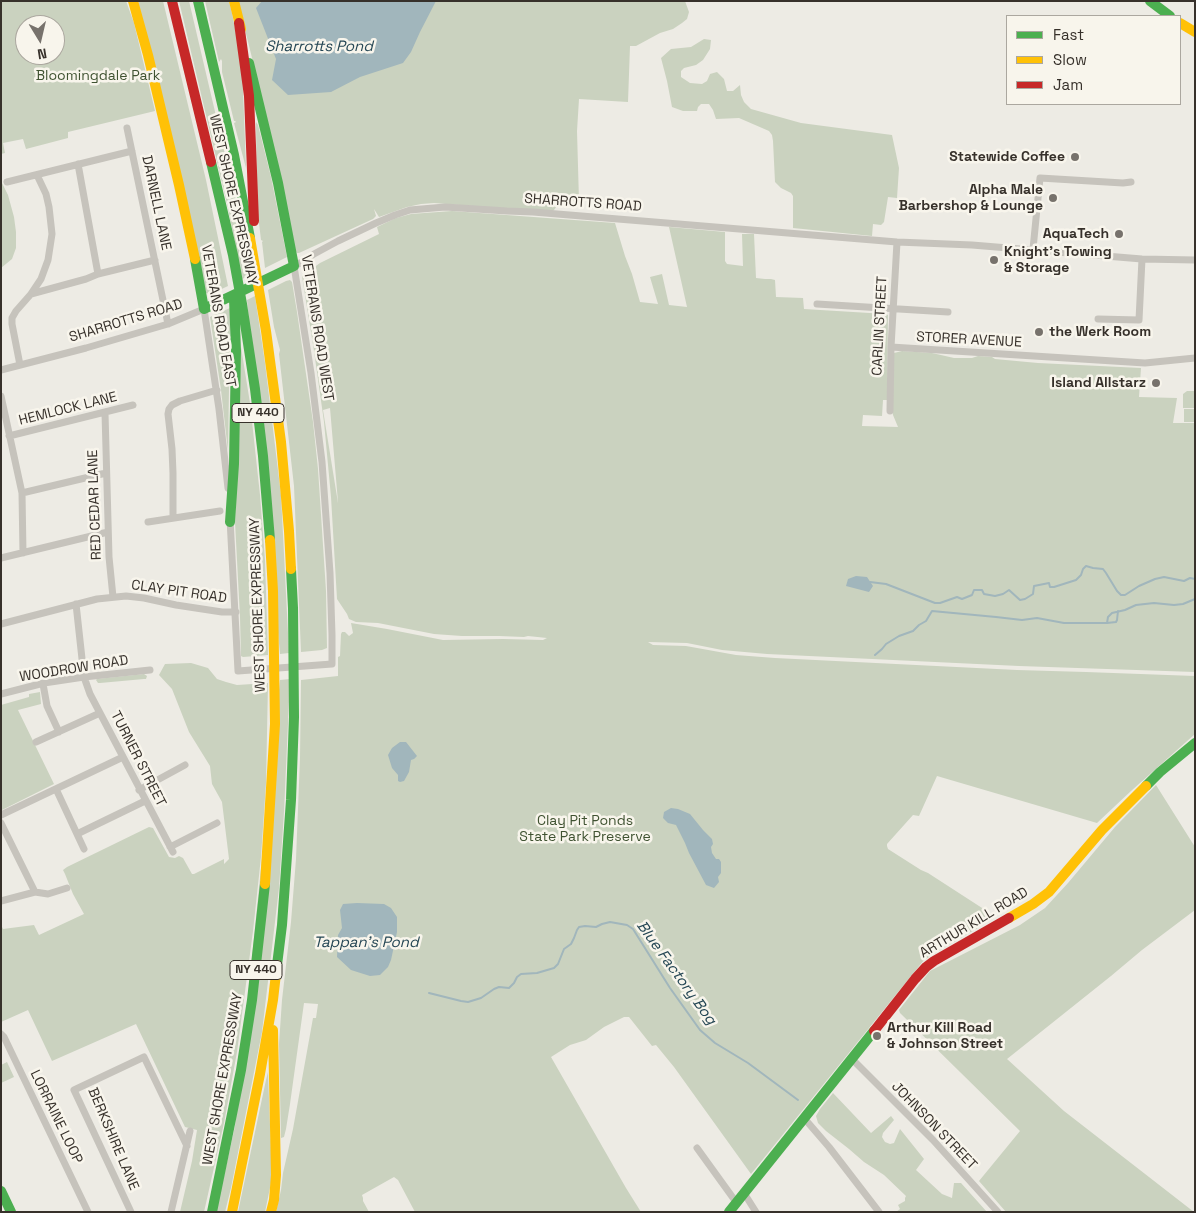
<!DOCTYPE html>
<style>
body{margin:0}
#map{position:relative;width:1196px;height:1213px;overflow:hidden;background:#edebe4;font-family:"Space Grotesk",sans-serif}
canvas{display:block}
.frame{position:absolute;inset:0;border:2px solid #37312b;pointer-events:none}
.legend{position:absolute;left:1006px;top:15px;width:175px;height:90px;box-sizing:border-box;background:#f8f5ec;border:1px solid #aba79f;margin:0;padding:6px 9px;list-style:none;font-size:15px;color:#37312b}
.legend li{display:flex;align-items:center;gap:10px;height:25px}
.legend b{width:25px;border:1px solid #aba79f}
.north{position:absolute;left:15px;top:15px;width:50px;height:50px;box-sizing:border-box;background:#f8f5ec;border:1px solid #aba79f;border-radius:50%;rotate:171deg;font-size:14px;font-weight:700;line-height:20px;text-align:center;color:#37312b}
.north::after{content:'';display:block;margin:auto;width:18px;height:22px;background:#77726c;clip-path:polygon(50% 0,100% 100%,50% 72%,0 100%)}
</style>
<div id="map">
<canvas width="1196" height="1213"></canvas>
<div class="frame"></div>
<ul class="legend">
<li><b style="height:6px;background:#4caf50"></b>Fast</li>
<li><b style="height:6px;background:#ffc107"></b>Slow</li>
<li><b style="height:6px;background:#c62828"></b>Jam</li>
</ul>
<div class="north">N</div>
</div>
<script>
const ctx = document.querySelector('canvas').getContext('2d');
ctx.lineJoin = 'round';
function fillPath(path, color) {
  ctx.fillStyle = color;
  ctx.fill(path, 'evenodd');
}
function shape(rows) {
  const path = new Path2D();
  for (const r of rows) {
    path.moveTo(r[0], r[1]);
    for (let i = 2; i < r.length; i += 2) path.lineTo(r[i], r[i + 1]);
  }
  return path;
}
function stroke(path, color, width, dash) {
  ctx.strokeStyle = color;
  ctx.lineWidth = width;
  ctx.lineCap = dash ? 'butt' : 'round';
  ctx.setLineDash(dash || []);
  ctx.stroke(path);
}
function label(font, color, halo, rows, align = 'center') {
  ctx.font = font + ' "Space Grotesk",sans-serif';
  ctx.lineWidth = 5;
  ctx.setLineDash([]);
  ctx.textBaseline = 'middle';
  ctx.strokeStyle = halo;
  ctx.fillStyle = color;
  for (const [text, x, y, turn = 0] of rows) {
    ctx.save();
    ctx.translate(x, y);
    ctx.rotate((+turn || 0) * Math.PI / 180);
    ctx.textAlign = isNaN(turn) ? turn : align;
    if (halo) ctx.strokeText(text, 0, 0);
    ctx.fillText(text, 0, 0);
    ctx.restore();
  }
}
fillPath(shape([
 [1,1,126,1,134,23,155,111,68,132,68,138,26,149,23,139,3,143,5,153,1,154],
 [25,25,55,25,55,55,25,55],
 [138,1,163,1,206,180,228,286,211,294,206,293],
 [179,1,189,1,236,201,251,275,242,279,228,208],
 [205,1,229,1,232,13,242,64,246,168,234,123,236,122,235,121,234,121,222,72,222,61,221,59,219,62],
 [238,1,685,1,689,12,687,19,682,23,673,29,660,33,636,46,630,46,628,102,579,99,577,131,579,201,558,202,557,206,554,210,550,212,434,203,421,204,407,207,379,217,374,209,376,216,373,219,299,253,297,253,295,250,268,123],
 [704,39,711,40,710,49,703,60,696,65,684,68,681,71,681,77,690,83,702,84,707,81,710,74,717,72,724,79,727,91,733,91,740,85,741,95,744,102,751,109,801,123,892,135,899,168,897,198,888,197,884,222,881,225,873,224,872,236,793,228,793,196,791,193,781,188,775,182,773,141,772,135,769,131,739,118,716,119,713,110,709,104,701,104,698,107,697,111,683,111,672,107,667,81,661,58,671,49,691,47],
 [256,122,258,125,271,177,287,257,265,268,262,242,263,241,261,240,257,206],
 [1,181,8,195,14,217,16,232,16,248,12,259,1,268],
 [452,211,615,223,625,256,632,274,640,302,658,304,650,277,662,274,669,305,687,307,669,227,725,232,725,261,727,264,743,266,742,234,754,234,756,278,765,279,771,279,775,280,776,297,803,298,804,309,886,314,888,315,887,400,883,400,882,416,863,415,862,426,898,427,893,415,892,410,894,353,902,351,932,353,954,358,972,358,978,356,992,357,995,359,1038,363,1141,368,1139,397,1177,398,1173,423,1195,423,1195,672,1019,666,767,654,722,650,687,643,648,642,653,645,686,646,736,655,775,658,1017,670,1086,672,1195,676,1195,734,1131,791,1097,823,937,776,919,816,913,815,887,844,887,846,888,849,921,870,928,873,996,917,924,960,751,1174,674,1067,656,1045,652,1046,629,1017,624,1017,604,1027,586,1040,570,1045,551,1057,626,1188,641,1212,415,1212,398,1180,394,1177,362,1195,363,1198,363,1201,369,1212,276,1212,281,1190,283,1173,293,1129,313,1018,316,1018,318,1004,304,1003,290,1104,286,1129,284,1137,281,1138,279,1044,282,1000,291,922,296,859,300,758,301,680,338,676,338,657,340,656,341,634,342,632,345,632,349,636,353,633,351,623,387,629,443,640,503,639,543,640,547,638,528,636,524,637,499,636,462,636,434,634,378,623,356,622,349,619,347,614,337,599,331,497,324,422,314,351,302,276,320,263,379,234,377,227,396,218,411,214],
 [330,408,338,502,338,503,323,410],
 [290,280,292,282,297,312,313,422,318,469,326,591,327,648,322,650,301,652,294,486,279,354,280,350,274,327,268,290,286,281],
 [255,296,265,363,281,495,289,653,280,654,247,300],
 [230,308,230,325,228,451,221,390,210,317],
 [241,347,250,403,260,495,265,560,268,655,243,657,241,656,240,617,235,522],
 [1187,391,1195,391,1195,408,1183,408,1183,394],
 [1184,409,1195,409,1195,422,1184,422],
 [191,663,208,668,217,679,226,682,237,685,268,683,266,783,261,857,253,931,237,1052,224,1123,204,1212,180,1212,192,1161,197,1130,185,1127,136,1024,52,1061,28,1010,1,1022,1,925,3,929,34,925,39,935,84,914,73,894,65,874,63,870,67,867,149,827,153,828,169,857,175,858,179,856,183,858,192,874,194,874,224,859,224,864,229,859,222,802,212,784,210,766,189,732,172,689,159,675,165,664],
 [144,674,147,676,146,679,144,679,100,683,98,683,96,680,97,679],
 [290,679,284,812,279,888,262,1032,231,1188,225,1212,216,1212,235,1126,280,680],
 [40,692,41,704,18,710,54,784,2,810,1,705,29,697,29,694],
 [1156,785,1195,847,1195,910,1142,950,1111,976,1007,1059,1064,1111,1194,1212,1006,1212,979,1181,1020,1131,900,1013,899,1010,930,971,1020,925,1045,908,1068,883,1115,827],
 [7,1062,14,1077,1,1083,1,1065],
 [268,1072,272,1178,265,1212,238,1212,266,1080],
 [833,1093,871,1133,891,1116,894,1120,883,1133,882,1137,885,1142,890,1144,894,1143,900,1129,924,1159,916,1170,942,1194,952,1198,954,1183,961,1183,987,1212,896,1212,900,1209,898,1205,905,1201,905,1198,906,1196,884,1175,864,1162,849,1149,826,1131,818,1123,816,1116,820,1109]
]), '#cad2bf');
fillPath(shape([
 [262,1,436,1,420,32,411,52,403,63,360,77,331,92,288,95,272,80,276,59,256,8],
 [856,576,867,577,873,586,869,592,846,586,848,579],
 [400,742,406,742,417,756,414,759,411,760,409,772,404,781,400,782,398,781,398,775,392,768,388,755,392,748],
 [671,808,678,809,690,814,703,830,712,839,713,844,711,847,712,853,716,859,719,859,721,862,721,873,718,877,719,882,714,888,706,885,689,853,685,843,676,825,668,823,663,818,664,812],
 [357,903,384,904,391,908,397,917,397,932,391,960,388,967,380,975,370,976,351,970,337,957,338,935,342,928,340,910,343,904]
]), '#a1b6bc');
stroke(shape([
 [870,582,886,584,935,603,940,603,957,597,962,599,972,595,974,590,982,590,984,594,995,596,1003,594,1009,590,1020,600,1025,599,1033,594,1034,586,1049,583,1050,587,1054,587,1076,580,1081,575,1083,569,1086,566,1093,568,1103,569,1106,573,1117,591,1121,595,1125,595,1139,586,1155,579,1164,577,1184,581,1190,578,1195,579],
 [1107,623,1116,622,1117,620,1118,611],
 [875,655,882,649,886,644,899,636,913,631,919,625,926,621,932,611,996,617,1022,620,1037,618,1064,623,1107,623,1108,617,1112,613,1125,610,1136,605,1154,603,1174,605,1183,604,1195,599],
 [429,993,461,1001,468,1002,481,998,494,989,499,987,509,988,514,983,517,977,521,974,537,973,554,968,558,964,564,949,571,944,574,938,577,930,579,927,585,926,596,927,602,924,610,922,627,925,633,929,670,988,700,1030,715,1043,748,1063,798,1100]
]), '#a1b6bc', 2);
stroke(shape([
 [127,128,168,324],
 [78,164,98,274],
 [7,182,132,151],
 [1033,249,1040,178,1123,183,1131,182],
 [31,294,41,279,48,260,52,234,49,207,46,194,37,175],
 [817,304,948,312],
 [1098,319,1139,320,1142,259],
 [891,347,1145,363,1195,358],
 [20,365,12,324,12,318,16,311,31,294,86,279,98,274,155,260],
 [1,370,86,348,168,324,204,309,219,409,228,488],
 [1,396,22,493,23,553],
 [890,411,891,347,897,242],
 [105,413,109,557,113,597],
 [9,436,133,405],
 [22,493,106,473],
 [173,518,173,473,172,449,168,414,169,409,172,405,180,401,217,390],
 [230,519,238,671,332,664,332,635,330,573,322,462,311,373,294,266,304,261,314,254,338,241,376,223,395,215,410,210,445,207,507,211,533,212,897,242,972,245,1142,259,1195,260],
 [148,522,220,511],
 [1,558,108,532],
 [76,604,84,677,90,694,173,852],
 [1,624,97,599,126,596,144,598,176,605,222,612,236,612],
 [43,684,47,706,59,732],
 [1,694,44,683,84,677,150,670],
 [36,742,100,713],
 [56,789,84,849],
 [139,790,185,765],
 [1,815,123,757],
 [1,823,35,892],
 [77,834,145,801],
 [170,847,217,823],
 [1,901,35,892,48,894,67,888],
 [1,1034,4,1037,88,1212],
 [851,1058,933,1140,998,1212],
 [804,1118,829,1147,879,1212],
 [697,1148,736,1202],
 [744,1193,756,1212],
 [131,1212,74,1090,144,1057,187,1146],
 [171,1212,190,1131]
]), '#c6c3bc', 7);
stroke(shape([
 [198,1,234,155,250,238],
 [1150,1,1170,16],
 [211,162,233,255,242,304,255,389,263,456,270,540],
 [195,259,204,309,294,266,278,183,249,63],
 [230,522,234,464,236,351,234,298],
 [1146,786,1160,772,1195,743],
 [277,965,282,925,291,800,294,717,293,608,291,569],
 [1,1191,11,1212],
 [212,1212,241,1070,252,1000,265,884],
 [729,1212,874,1031]
]), '#4caf50', 10);
stroke(shape([
 [133,1,148,55,179,185,195,259],
 [234,1,241,29],
 [1180,23,1195,32],
 [250,238,266,331,281,442,289,531,291,569],
 [265,884,275,724,273,591,270,540],
 [1009,918,1033,904,1049,892,1102,830,1146,786],
 [232,1212,260,1074,273,1000,277,965],
 [271,1212,274,1200,276,1175,273,1030]
]), '#ffc107', 10);
stroke(shape([
 [172,1,211,162],
 [239,23,249,96,254,221],
 [874,1031,915,979,926,967,934,961,1009,918]
]), '#c62828', 10);
for (const [x, y, r, color] of [
 [1075,157,5,"#77726c"],
 [1053,198,5,"#77726c"],
 [1119,234,5,"#77726c"],
 [994,260,5,"#77726c"],
 [1039,332,5,"#77726c"],
 [1156,383,5,"#77726c"],
 [877,1036,5,"#77726c"]
]) {
  const dot = new Path2D();
  dot.arc(x, y, r, 0, 2 * Math.PI);
  ctx.fillStyle = color;
  ctx.fill(dot);
  stroke(dot, '#f8f5ec', 2);
}
for (const [x, y, w] of [
 [258,413,52],
 [256,970,52]
]) {
  const box = new Path2D();
  box.roundRect(x - w / 2, y - 9.5, w, 19, 4);
  ctx.fillStyle = '#f8f5ec';
  ctx.fill(box);
  stroke(box, '#37312b', 1);
}
label('bold 12px', '#37312b', null, [
 ["NY 440",258,413],
 ["NY 440",256,970]
]);
label('14px', '#3f5231', '#f8f5ec', [
 ["Bloomingdale Park",98,76],
 ["Clay Pit Ponds",585,821],
 ["State Park Preserve",585,837]
]);
label('bold 14px', '#37312b', '#f8f5ec', [
 ["Statewide Coffee",1065,157],
 ["Alpha Male",1043,190],
 ["Barbershop & Lounge",1043,206],
 ["AquaTech",1109,234],
 ["Knight's Towing",1004,252,"left"],
 ["& Storage",1004,268,"left"],
 ["the Werk Room",1049,332,"left"],
 ["Island Allstarz",1146,383],
 ["Arthur Kill Road",887,1028,"left"],
 ["& Johnson Street",887,1044,"left"]
], 'right');
label('14px', '#37312b', '#f8f5ec', [
 ["WEST SHORE EXPRESSWAY",233,200,77],
 ["DARNELL LANE",156,203,78],
 ["SHARROTTS ROAD",583,203,4],
 ["VETERANS ROAD EAST",218,316,80],
 ["SHARROTTS ROAD",126,321,-17],
 ["CARLIN STREET",880,326,-87],
 ["VETERANS ROAD WEST",317,328,81],
 ["STORER AVENUE",969,340,3],
 ["HEMLOCK LANE",68,409,-14],
 ["RED CEDAR LANE",95,505,-92],
 ["CLAY PIT ROAD",179,592,8],
 ["WEST SHORE EXPRESSWAY",258,605,-92],
 ["WOODROW ROAD",74,669,-9],
 ["TURNER STREET",138,759,63],
 ["ARTHUR KILL ROAD",974,923,-31],
 ["WEST SHORE EXPRESSWAY",223,1079,-80],
 ["LORRAINE LOOP",56,1117,64],
 ["JOHNSON STREET",934,1126,46],
 ["BERKSHIRE LANE",113,1139,67]
]);
label('italic 15px', '#244654', '#f8f5ec', [
 ["Sharrotts Pond",319,47],
 ["Tappan's Pond",366,943],
 ["Blue Factory Bog",676,973,54]
]);
</script>
